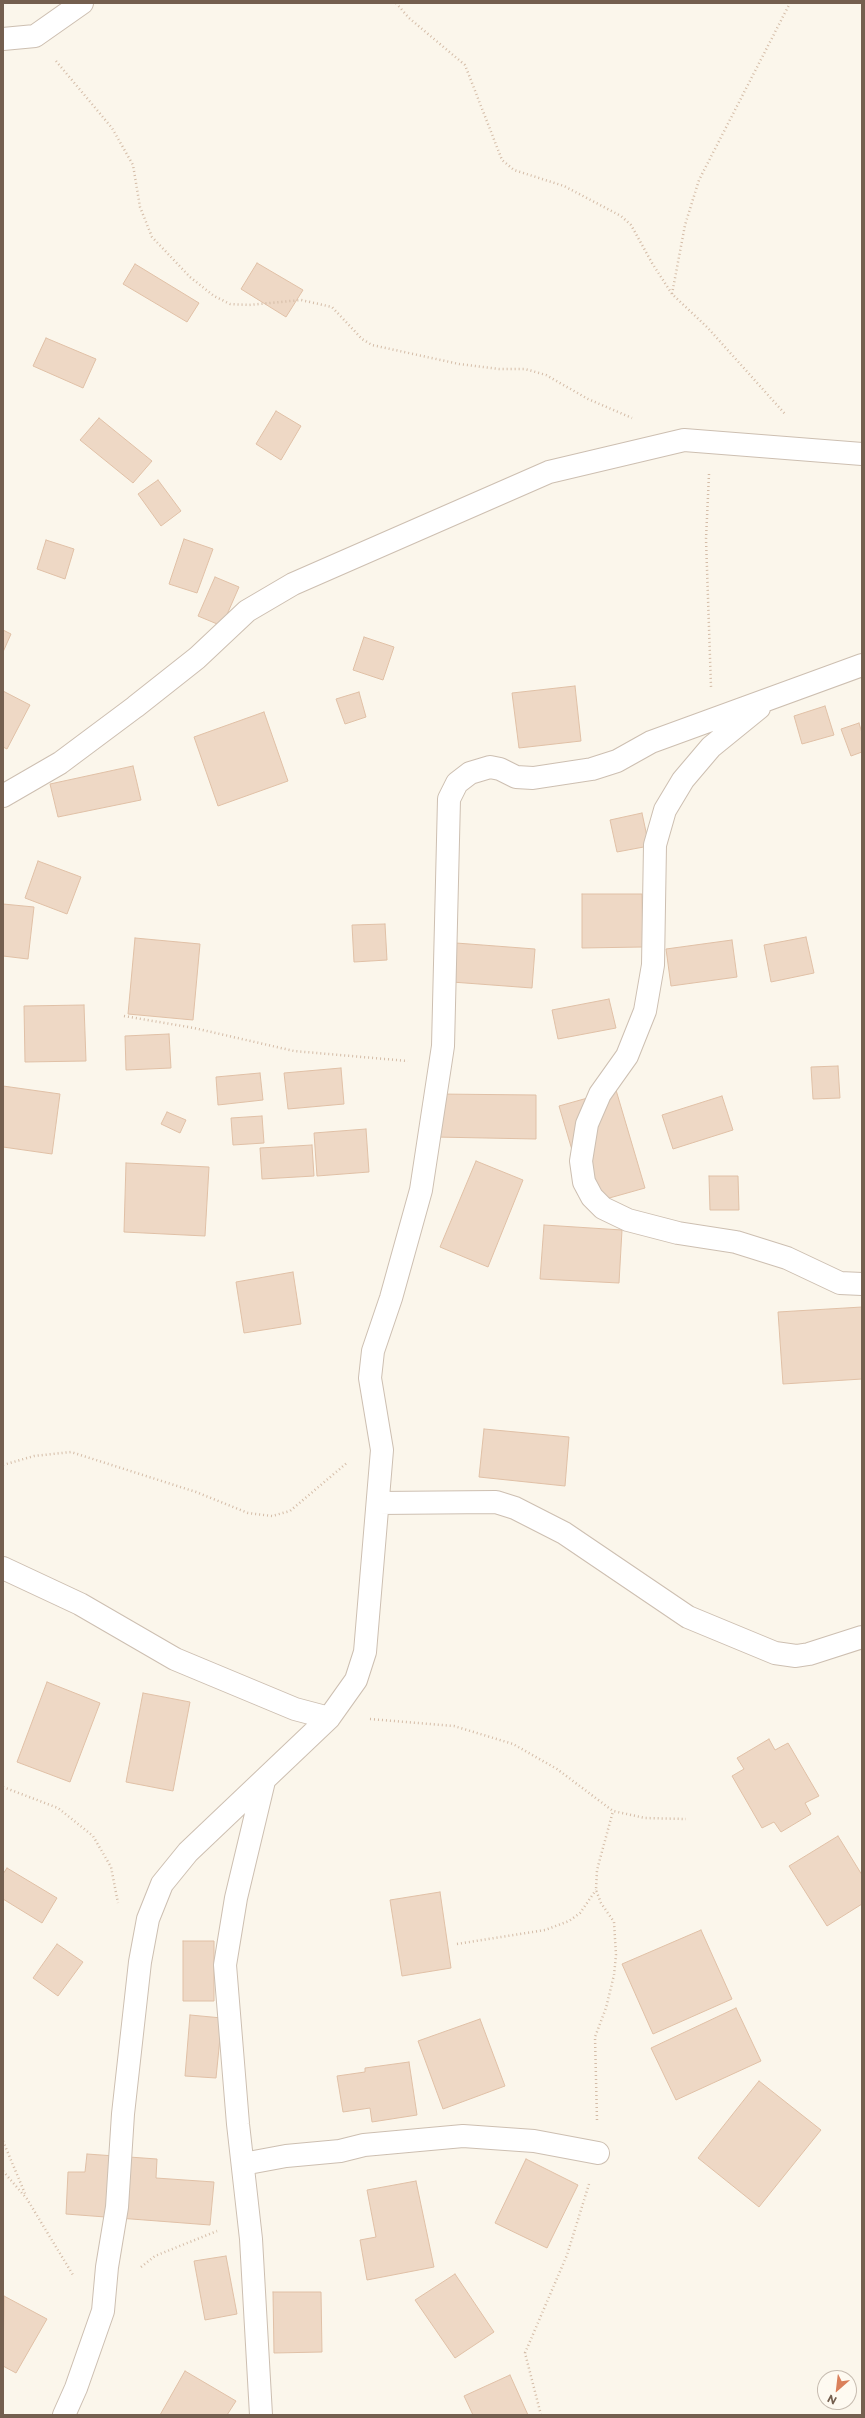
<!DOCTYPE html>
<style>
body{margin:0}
#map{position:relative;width:865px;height:2418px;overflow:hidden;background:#fbf6eb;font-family:Montserrat,sans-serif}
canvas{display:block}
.frame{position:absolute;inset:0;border:4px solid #745f4f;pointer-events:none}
.north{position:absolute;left:817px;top:2370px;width:40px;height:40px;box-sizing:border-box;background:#fefaf1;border:1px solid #c7bcb0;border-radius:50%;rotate:208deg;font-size:11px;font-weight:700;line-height:16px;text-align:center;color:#745f4f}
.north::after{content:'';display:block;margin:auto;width:14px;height:18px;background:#da805b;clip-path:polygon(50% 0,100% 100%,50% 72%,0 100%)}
</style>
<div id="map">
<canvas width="865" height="2418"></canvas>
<div class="frame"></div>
<div class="north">N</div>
</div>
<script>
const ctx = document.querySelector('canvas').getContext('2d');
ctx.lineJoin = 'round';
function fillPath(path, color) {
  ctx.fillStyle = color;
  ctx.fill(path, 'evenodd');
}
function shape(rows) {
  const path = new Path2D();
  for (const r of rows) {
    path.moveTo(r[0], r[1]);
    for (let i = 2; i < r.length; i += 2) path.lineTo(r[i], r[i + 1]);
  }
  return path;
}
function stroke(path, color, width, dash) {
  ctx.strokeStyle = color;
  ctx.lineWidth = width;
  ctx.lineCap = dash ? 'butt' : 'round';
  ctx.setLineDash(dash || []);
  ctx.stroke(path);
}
const building = shape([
 [257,263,303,290,286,317,241,289,257,263],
 [135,264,199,303,187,322,123,284,135,264],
 [46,338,96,359,83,388,33,366,46,338],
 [276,411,301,426,281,460,256,444,276,411],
 [99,418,152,461,133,483,80,440,99,418],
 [158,480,181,511,161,526,138,494,158,480],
 [184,539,213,549,197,593,169,584,184,539],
 [46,540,74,549,65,579,37,569,46,540],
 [215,577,239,587,222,626,198,616,215,577],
 [3,630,11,634,3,652,3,630],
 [364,637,394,647,383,680,353,670,364,637],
 [575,686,581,741,519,748,512,693,575,686],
 [3,691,30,705,7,749,3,747,3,691],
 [359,692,366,717,345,724,336,699,359,692],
 [825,706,834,735,802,744,794,716,825,706],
 [264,712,288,781,218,806,194,737,264,712],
 [859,723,862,733,862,752,851,756,841,729,859,723],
 [133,766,141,800,58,817,50,784,133,766],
 [642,813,649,846,617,852,610,820,642,813],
 [38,861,81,877,67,914,25,898,38,861],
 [582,894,642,894,643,947,582,948,582,894],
 [3,904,34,907,28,959,3,956,3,904],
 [385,924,387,960,354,962,352,925,385,924],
 [806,937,814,973,771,982,764,945,806,937],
 [135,938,200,944,193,1020,128,1014,135,938],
 [732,940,737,977,671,986,666,949,732,940],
 [456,943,535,949,532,988,452,982,456,943],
 [609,999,616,1028,558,1039,552,1010,609,999],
 [84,1005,86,1061,25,1062,24,1006,84,1005],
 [169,1034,171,1068,126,1070,125,1036,169,1034],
 [838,1066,840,1098,813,1099,811,1067,838,1066],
 [341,1068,344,1104,288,1109,284,1073,341,1068],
 [260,1073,263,1100,218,1105,216,1077,260,1073],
 [3,1086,60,1094,52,1154,3,1147,3,1086],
 [616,1090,645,1188,588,1204,559,1106,616,1090],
 [436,1094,536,1095,536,1139,435,1137,436,1094],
 [722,1096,733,1130,673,1149,662,1115,722,1096],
 [167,1112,186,1120,180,1133,161,1124,167,1112],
 [262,1116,264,1143,233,1145,231,1118,262,1116],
 [366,1129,369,1172,317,1176,314,1133,366,1129],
 [312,1145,314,1176,262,1179,260,1148,312,1145],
 [476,1161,523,1180,488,1267,440,1247,476,1161],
 [126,1163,209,1167,205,1236,124,1232,126,1163],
 [709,1176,738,1176,739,1210,710,1210,709,1176],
 [544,1225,622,1230,619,1283,540,1279,544,1225],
 [293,1272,301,1324,244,1333,236,1282,293,1272],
 [862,1307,862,1379,783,1384,778,1312,862,1307],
 [484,1429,569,1437,565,1486,479,1477,484,1429],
 [47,1682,100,1703,70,1782,17,1762,47,1682],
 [143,1693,190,1702,173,1791,126,1782,143,1693],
 [769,1739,775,1750,788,1743,819,1796,805,1803,811,1814,781,1832,774,1822,762,1828,732,1776,744,1769,737,1758,769,1739],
 [838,1836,862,1875,862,1904,827,1926,789,1866,838,1836],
 [7,1868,57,1898,42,1923,3,1899,3,1874,7,1868],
 [440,1892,451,1968,402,1976,390,1900,440,1892],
 [701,1930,732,1999,653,2034,622,1964,701,1930],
 [183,1941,214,1941,214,2001,183,2001,183,1941],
 [57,1944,83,1962,58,1996,33,1978,57,1944],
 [736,2008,761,2061,676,2100,651,2048,736,2008],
 [190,2015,222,2018,216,2078,185,2076,190,2015],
 [480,2019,505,2086,443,2109,418,2041,480,2019],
 [409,2062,417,2115,372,2122,370,2108,343,2112,337,2076,365,2072,365,2068,409,2062],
 [759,2081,821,2130,759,2207,698,2158,759,2081],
 [87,2154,157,2159,156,2178,214,2182,210,2225,66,2214,68,2172,85,2172,87,2154],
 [526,2159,578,2185,547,2248,495,2223,526,2159],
 [416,2181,434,2267,367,2280,360,2240,376,2237,367,2190,416,2181],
 [226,2256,237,2314,205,2320,194,2261,226,2256],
 [455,2274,494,2332,455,2358,415,2300,455,2274],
 [273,2292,321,2292,322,2352,274,2353,273,2292],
 [4,2296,47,2319,16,2373,3,2366,4,2296],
 [185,2371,236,2401,227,2415,160,2415,185,2371],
 [510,2375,528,2415,473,2415,464,2396,510,2375]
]);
fillPath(building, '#eed8c5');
stroke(building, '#e0c0a6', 1);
const street = shape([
 [3,39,35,36,82,3],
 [759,708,711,747,683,780,665,810,655,845,653,965,645,1011,627,1056,600,1094,587,1124,581,1161,584,1182,592,1197,603,1208,628,1220,678,1233,736,1242,787,1258,840,1283,862,1284],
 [3,796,60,763,135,707,197,658,247,611,293,584,549,472,684,440,862,454],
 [378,1503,496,1502,515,1508,564,1533,688,1617,775,1653,796,1656,809,1654,862,1637],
 [3,1568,80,1604,175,1659,295,1709,329,1718],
 [243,2164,286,2156,340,2151,364,2145,463,2136,534,2141,598,2153],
 [64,2415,76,2388,103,2311,107,2267,117,2207,123,2114,140,1962,148,1919,162,1884,188,1852,329,1718,356,1680,365,1652,382,1450,370,1378,373,1351,391,1298,421,1190,443,1046,449,799,457,783,470,773,490,767,500,769,516,777,533,778,592,769,617,761,651,742,862,665],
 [261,2415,251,2239,238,2124,225,1965,236,1898,264,1781]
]);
stroke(street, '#cdbfb1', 24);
stroke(shape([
 [396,3,409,18,465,65,502,160,514,170,564,186,621,216,631,225,652,263,672,294,707,327,786,415],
 [56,61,112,128,133,165,140,207,152,237,190,277,214,296,230,304,249,305,301,300,332,307,362,339,372,345,459,364,499,369,525,369,546,375,588,399,632,418],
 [672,294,685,225,699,180,790,3],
 [709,474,706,539,711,687],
 [124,1016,194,1028,294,1051,408,1061],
 [3,1465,34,1456,71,1452,196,1492,248,1513,272,1516,290,1511,348,1462],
 [370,1719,454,1726,513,1744,557,1769,613,1811,645,1818,686,1819],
 [3,1787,58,1808,93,1836,111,1867,118,1903],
 [457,1944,545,1930,569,1921,580,1913,596,1890],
 [597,2120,595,2037,606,2008,614,1975,616,1955,614,1922,601,1903,596,1890,597,1870,613,1811],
 [3,2141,26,2196],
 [3,2171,27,2199,73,2275],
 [141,2267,155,2256,217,2231],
 [541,2415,525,2353,567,2255,589,2184]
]), '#d4bca7', 2.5, [1, 3]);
stroke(street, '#fff', 22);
</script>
